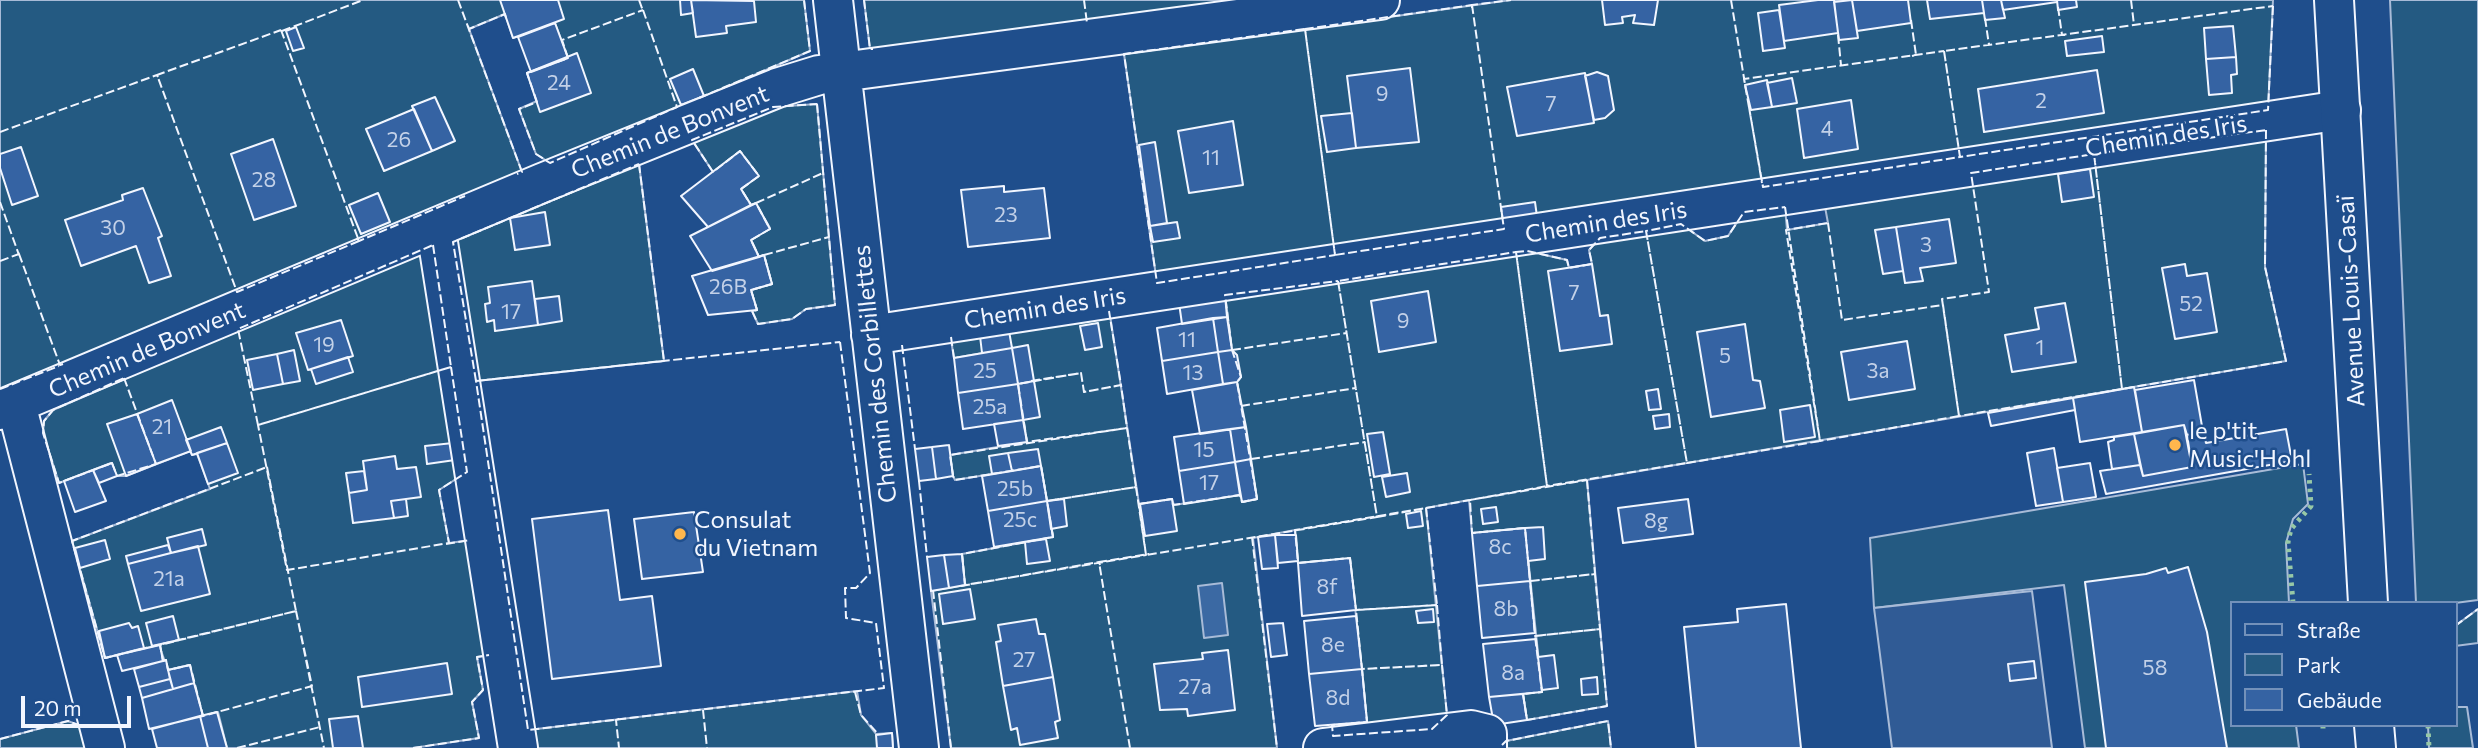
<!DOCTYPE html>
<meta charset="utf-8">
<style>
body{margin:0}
#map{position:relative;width:2478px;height:748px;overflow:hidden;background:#1f4e8c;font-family:Commissioner,sans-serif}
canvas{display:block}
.legend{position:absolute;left:2230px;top:601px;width:228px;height:126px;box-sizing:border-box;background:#1f4e8c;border:2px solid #7391ba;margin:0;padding:9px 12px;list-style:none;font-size:21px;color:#f2f6ff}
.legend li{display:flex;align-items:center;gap:14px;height:35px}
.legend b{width:35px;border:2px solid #7391ba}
.scale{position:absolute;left:21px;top:696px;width:110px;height:32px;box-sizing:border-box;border:4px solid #f2f6ff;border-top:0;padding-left:9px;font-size:21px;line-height:24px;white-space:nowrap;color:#f2f6ff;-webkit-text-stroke:5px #1f4e8c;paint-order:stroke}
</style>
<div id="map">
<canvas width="2478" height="748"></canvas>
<ul class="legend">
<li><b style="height:9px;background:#1f4e8c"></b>Straße</li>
<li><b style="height:19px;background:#245a82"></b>Park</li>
<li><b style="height:19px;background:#3563a3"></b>Gebäude</li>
</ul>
<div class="scale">20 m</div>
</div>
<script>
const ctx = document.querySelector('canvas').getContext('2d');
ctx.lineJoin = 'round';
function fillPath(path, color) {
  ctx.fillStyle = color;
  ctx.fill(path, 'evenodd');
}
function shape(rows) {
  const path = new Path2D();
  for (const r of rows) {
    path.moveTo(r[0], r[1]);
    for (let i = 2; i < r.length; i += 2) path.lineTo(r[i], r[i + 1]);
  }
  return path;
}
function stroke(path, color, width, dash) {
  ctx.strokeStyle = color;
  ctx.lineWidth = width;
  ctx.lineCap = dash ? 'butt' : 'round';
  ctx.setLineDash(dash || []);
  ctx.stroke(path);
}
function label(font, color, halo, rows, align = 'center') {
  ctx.font = font + ' Commissioner,sans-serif';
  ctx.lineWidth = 5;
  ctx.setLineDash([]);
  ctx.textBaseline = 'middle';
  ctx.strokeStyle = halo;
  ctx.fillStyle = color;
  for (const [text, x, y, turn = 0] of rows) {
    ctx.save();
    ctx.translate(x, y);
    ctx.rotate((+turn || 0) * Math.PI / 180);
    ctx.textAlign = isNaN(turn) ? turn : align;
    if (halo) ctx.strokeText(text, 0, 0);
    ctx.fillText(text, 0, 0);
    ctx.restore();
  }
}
const green = shape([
 [0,0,804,0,810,51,550,163,536,154,519,109,537,101,527,73,568,58,555,23,513,38,505,14,469,29,522,172,0,389,0,0],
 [864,0,1261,0,870,49,864,0],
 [1511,0,2273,0,2268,110,1157,283,1124,54,1511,0],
 [2390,0,2478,0,2478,600,2455,603,2416,603,2390,0],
 [817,104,835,305,806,309,792,319,758,324,752,311,757,310,751,290,772,284,764,255,759,257,751,240,770,228,756,204,751,205,741,189,713,172,692,140,773,107,817,104],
 [2266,130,2265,267,2286,361,1587,480,1607,706,1527,720,1523,694,1542,691,1525,528,1472,533,1469,500,1426,508,1447,715,1333,736,1332,725,1367,721,1350,559,1298,563,1295,530,1253,538,1277,748,951,748,931,591,965,585,962,554,1053,537,1041,466,955,480,953,476,950,455,1027,442,1012,348,954,358,950,334,1109,309,1139,504,1172,499,1174,505,1240,495,1243,502,1257,499,1237,382,1241,377,1232,350,1225,295,1527,251,1567,260,1569,268,1592,264,1589,250,1600,238,1681,224,1705,241,1728,236,1744,212,1785,207,1787,230,1828,223,1825,207,2266,130],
 [639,164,664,361,476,381,453,242,639,164],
 [433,245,467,472,439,490,449,543,478,539,494,655,477,657,483,690,472,702,479,738,413,748,227,748,218,712,203,716,189,665,168,670,159,645,105,658,72,541,210,489,197,454,192,455,190,451,126,476,117,476,111,463,59,483,43,433,44,421,53,410,433,245],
 [2303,464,2308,504,2293,519,2286,543,2289,603,2231,603,2231,725,2296,725,2299,748,2085,748,2064,585,1874,608,1870,538,2303,464],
 [2478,609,2478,643,2455,646,2455,626,2478,609],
 [857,691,861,715,876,734,892,733,893,748,531,748,528,730,857,691],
 [2455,707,2467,707,2473,748,2429,748,2428,725,2455,725,2455,707],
 [68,721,85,728,91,748,0,748,0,739,68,721],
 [1608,721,1611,748,1500,748,1506,741,1608,721]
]);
fillPath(green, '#245a82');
stroke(green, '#a8bbd7', 2);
const parking = shape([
 [2032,591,2052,748,1892,748,1874,608,2032,591]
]);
fillPath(parking, '#305b95');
stroke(parking, '#a8bbd7', 2);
const water = shape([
 [1222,583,1228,635,1204,638,1198,586,1222,583]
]);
fillPath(water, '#3b69a3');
stroke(water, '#a8bbd7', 2);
const building = shape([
 [500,0,558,0,564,19,513,38,500,0],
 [680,0,691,0,693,13,681,15,680,0],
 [691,0,754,1,756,22,726,26,727,33,696,37,691,0],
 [1602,0,1658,0,1654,25,1633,23,1635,15,1622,17,1623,23,1605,25,1602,0],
 [1818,0,1834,0,1838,33,1784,41,1779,5,1818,0],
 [1852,0,1908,0,1911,23,1857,31,1852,0],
 [1852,0,1858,38,1839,40,1834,2,1852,0],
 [1927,0,1982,0,1984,13,1930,19,1927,0],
 [1982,0,2001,0,2005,18,1985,20,1982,0],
 [2001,0,2057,0,2057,2,2003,10,2001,0],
 [2057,0,2076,0,2077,7,2058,10,2057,0],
 [1779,10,1785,48,1763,51,1758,13,1779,10],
 [555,23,568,58,531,72,518,37,555,23],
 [2233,26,2236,57,2206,59,2204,28,2233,26],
 [296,27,304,48,293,51,286,31,296,27],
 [2102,36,2104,52,2067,56,2065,41,2102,36],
 [577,53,591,93,540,112,527,73,577,53],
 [2236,57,2237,74,2231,75,2232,93,2209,95,2206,59,2236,57],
 [1410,68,1419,142,1356,148,1347,76,1410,68],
 [693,69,704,96,681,105,670,79,693,69],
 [2097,70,2104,113,1984,132,1978,89,2097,70],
 [1597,72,1608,76,1614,110,1605,118,1594,120,1585,76,1597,72],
 [1585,73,1594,123,1517,136,1507,87,1585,73],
 [1792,78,1797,103,1772,107,1767,83,1792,78],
 [1767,80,1772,107,1751,110,1745,85,1767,80],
 [435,97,455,141,432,151,412,106,435,97],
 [1851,100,1858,149,1804,158,1797,109,1851,100],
 [414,109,432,151,384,171,366,129,414,109],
 [1352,113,1356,148,1327,152,1321,116,1352,113],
 [1233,121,1243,185,1189,193,1178,131,1233,121],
 [273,139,296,206,254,220,231,154,273,139],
 [1155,142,1167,223,1150,226,1139,145,1155,142],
 [21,147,38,196,12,205,0,168,0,154,21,147],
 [740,151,759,176,741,189,751,205,708,227,681,196,740,151],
 [2090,169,2094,197,2062,202,2058,174,2090,169],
 [1004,186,1004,192,1044,188,1050,238,968,247,961,190,1004,186],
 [143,188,162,236,158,238,171,276,149,283,136,246,81,266,65,220,123,200,122,195,143,188],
 [378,193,390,222,361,234,349,205,378,193],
 [1535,202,1538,224,1504,229,1501,207,1535,202],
 [756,203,770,229,751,240,759,257,712,271,690,236,756,203],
 [545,212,550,245,515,250,510,218,545,212],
 [1949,219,1956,263,1920,268,1923,281,1905,283,1896,227,1949,219],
 [1177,222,1180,238,1153,242,1150,226,1177,222],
 [1896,227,1903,271,1883,274,1875,230,1896,227],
 [764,255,772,284,751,290,757,310,708,315,692,276,764,255],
 [1592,264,1600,316,1608,315,1612,344,1560,351,1548,271,1592,264],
 [2185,264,2187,276,2207,273,2217,332,2175,339,2162,268,2185,264],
 [532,281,538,325,495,331,494,320,487,322,485,304,490,303,488,287,532,281],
 [1428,291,1436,342,1379,352,1371,301,1428,291],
 [1225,295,1227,317,1182,324,1179,303,1225,295],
 [559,296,562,321,538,325,535,299,559,296],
 [2065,303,2076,362,2012,372,2005,335,2039,329,2035,308,2065,303],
 [1227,317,1232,350,1218,352,1213,318,1227,317],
 [1213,318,1218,352,1162,361,1157,328,1213,318],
 [341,320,353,356,308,370,296,333,341,320],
 [1098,323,1102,347,1085,350,1080,326,1098,323],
 [1745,324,1753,380,1760,381,1765,408,1711,417,1697,332,1745,324],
 [1009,331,1012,348,982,353,980,336,1009,331],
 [1907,341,1915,389,1849,400,1841,352,1907,341],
 [1028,345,1034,381,1018,384,1012,348,1028,345],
 [1012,348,1018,384,958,393,954,358,1012,348],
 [294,350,300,381,283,384,277,354,294,350],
 [1232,350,1237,355,1241,377,1237,382,1223,384,1218,352,1232,350],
 [1218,352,1223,384,1167,394,1162,361,1218,352],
 [277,354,283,384,253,390,247,360,277,354],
 [348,357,353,372,316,384,311,369,348,357],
 [2194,380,2203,432,2187,435,2184,425,2142,432,2135,390,2194,380],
 [1034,381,1040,417,1023,420,1018,384,1034,381],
 [1237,382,1246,427,1200,434,1192,390,1237,382],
 [1018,384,1023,420,963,429,958,393,1018,384],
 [2134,387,2142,432,2080,442,2073,398,2134,387],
 [1658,389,1661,409,1649,410,1646,391,1658,389],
 [2073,398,2075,410,1991,426,1988,413,2073,398],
 [172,400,191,451,156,464,137,414,172,400],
 [1810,405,1815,437,1784,442,1780,410,1810,405],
 [137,414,156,464,126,476,107,424,137,414],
 [1669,414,1670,427,1655,429,1653,416,1669,414],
 [1023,420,1027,442,998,446,994,424,1023,420],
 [2184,425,2192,467,2143,476,2134,434,2184,425],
 [221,427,227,443,192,455,186,440,221,427],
 [1246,427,1251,459,1235,462,1230,429,1246,427],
 [1230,429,1235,462,1179,471,1174,437,1230,429],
 [2286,429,2292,461,2106,494,2100,471,2140,465,2143,476,2192,467,2187,435,2203,432,2206,443,2286,429],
 [1383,432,1390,474,1374,477,1367,434,1383,432],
 [2134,434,2140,465,2112,469,2108,442,2114,440,2114,437,2134,434],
 [227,443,238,473,208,484,197,453,227,443],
 [453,443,455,460,427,464,425,446,453,443],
 [949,445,953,476,936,479,932,447,949,445],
 [932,447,936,479,919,481,915,449,932,447],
 [2054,448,2063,502,2036,506,2027,453,2054,448],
 [1038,449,1041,466,1012,471,1008,453,1038,449],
 [1008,453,1012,471,992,474,989,456,1008,453],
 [395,456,397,469,416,467,421,497,391,501,394,518,353,523,349,493,367,490,363,461,395,456],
 [1251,459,1257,499,1242,502,1235,462,1251,459],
 [1235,462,1240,495,1184,504,1179,471,1235,462],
 [112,463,117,476,99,483,93,470,112,463],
 [2090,463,2096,497,2063,502,2057,468,2090,463],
 [1041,466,1047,501,988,511,982,476,1041,466],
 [93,470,106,501,75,512,64,481,93,470],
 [364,471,367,490,349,493,346,473,364,471],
 [1407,473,1410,492,1386,497,1382,477,1407,473],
 [406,499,408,516,394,518,391,501,406,499],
 [1064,499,1067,526,1051,529,1047,501,1064,499],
 [1172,499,1177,531,1145,536,1140,504,1172,499],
 [1688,499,1693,534,1623,543,1618,508,1688,499],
 [1047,501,1053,537,994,547,988,511,1047,501],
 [1496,507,1498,522,1483,524,1481,509,1496,507],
 [608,510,620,600,652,596,661,666,552,679,532,519,608,510],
 [1421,511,1423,526,1408,528,1406,514,1421,511],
 [694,512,703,572,642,579,634,519,694,512],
 [1543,527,1545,559,1528,561,1525,528,1543,527],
 [1525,528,1530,581,1477,586,1472,533,1525,528],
 [202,529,206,545,171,553,167,538,202,529],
 [1275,535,1296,535,1298,561,1278,563,1275,535],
 [1275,535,1278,568,1262,569,1258,537,1275,535],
 [1046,539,1050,561,1027,564,1025,542,1046,539],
 [105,540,110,559,80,568,75,548,105,540],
 [168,545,171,553,128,564,126,556,168,545],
 [198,546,210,594,141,611,128,564,198,546],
 [962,554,965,585,949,588,944,555,962,554],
 [944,555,949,588,931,591,927,557,944,555],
 [1350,558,1356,610,1302,616,1298,563,1350,558],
 [2188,567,2207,632,2227,748,2106,748,2085,582,2146,574,2166,568,2168,573,2188,567],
 [1530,581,1535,633,1482,638,1477,586,1530,581],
 [970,589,975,619,943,624,939,594,970,589],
 [1786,604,1801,748,1696,748,1684,627,1738,622,1737,609,1786,604],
 [1433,609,1434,622,1418,623,1416,611,1433,609],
 [173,616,179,640,152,646,146,623,173,616],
 [1356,616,1362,669,1309,674,1304,621,1356,616],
 [1036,619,1039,634,1045,634,1053,677,1003,686,996,642,1001,641,998,625,1036,619],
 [129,623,132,628,138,626,144,648,105,658,99,631,129,623],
 [1283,623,1287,655,1271,657,1267,624,1283,623],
 [1536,639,1542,692,1489,697,1483,644,1536,639],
 [160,645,163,661,122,671,117,655,160,645],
 [1228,650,1235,710,1188,716,1187,709,1160,710,1154,664,1203,659,1202,653,1228,650],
 [1554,655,1558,688,1542,690,1538,657,1554,655],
 [166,660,170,679,139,687,134,669,166,660],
 [2034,661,2036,678,2010,681,2008,664,2034,661],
 [447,663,452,694,362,707,358,677,447,663],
 [190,665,194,683,173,689,168,670,190,665],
 [1362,669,1367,722,1315,726,1309,674,1362,669],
 [1053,677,1060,720,1055,722,1058,738,1020,745,1017,728,1011,730,1003,686,1053,677],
 [1597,677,1598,694,1582,695,1581,679,1597,677],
 [170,679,173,689,142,698,139,687,170,679],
 [194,683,203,716,149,729,142,698,194,683],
 [1523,694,1527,720,1494,725,1489,697,1523,694],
 [217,712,227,748,208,748,200,716,217,712],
 [200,716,208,748,157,748,152,729,200,716],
 [358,716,363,748,333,748,329,719,358,716],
 [892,733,893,748,877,748,876,735,892,733]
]);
fillPath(building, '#3563a3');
stroke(building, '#f2f6ff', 2);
const minor = shape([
 [833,0,919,748],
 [436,230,518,748],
 [871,335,2341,110],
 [16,404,105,748],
 [0,410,542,183,777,88,819,75,1380,0],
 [1323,748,1471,730,1487,734,1487,748]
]);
const major = shape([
 [2334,0,2368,603],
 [2374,725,2376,748]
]);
stroke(minor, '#f2f6ff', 42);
stroke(major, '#f2f6ff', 42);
stroke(minor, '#1f4e8c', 38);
stroke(major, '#1f4e8c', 38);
stroke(shape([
 [2293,603,2288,542,2291,529,2311,506,2309,474],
 [2323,725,2323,732],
 [2428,725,2429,748]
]), '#97c8a6', 5, [3.5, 5]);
stroke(shape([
 [458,0,522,172,517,174],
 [639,0,643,11],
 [864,0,870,49,873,49],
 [1084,0,1087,23],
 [1731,0,1746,90],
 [2131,0,2134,25],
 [1472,5,1504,229,1335,255,1305,29,1472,5],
 [2273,6,2268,110,1960,157,1944,51,2273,6],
 [2058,7,2062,35,2065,35],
 [1472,8,1472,5,1511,0],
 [643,10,677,107,550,163,536,154,519,109,537,102,527,73,568,58,562,40,643,10],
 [1985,18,1989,45],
 [1911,20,1916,55,1912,56],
 [468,26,469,29,505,14,506,18],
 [1305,29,1335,255,1157,283,1124,54,1305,29],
 [281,30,359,241,237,292,157,75,281,30],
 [282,31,363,0],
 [1838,35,1841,65],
 [1944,51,1960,157,1763,187,1744,79,1944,51],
 [699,98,810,51,804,0],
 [817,104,835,305,806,309,792,319,758,324,752,311,757,310,751,290,772,284,764,255,759,257,751,240,770,229,756,203,751,205,741,189,759,176,740,151,713,172,692,140,773,107,817,104],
 [1749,107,1762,183],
 [2266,130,2265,267,2286,361,2122,389,2094,154,2266,130],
 [0,132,157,75,158,77],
 [2094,154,2122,389,1959,416,1942,299,1989,292,1971,173,2094,154],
 [639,164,664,361,476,381,453,242,639,164],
 [0,202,19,255],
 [756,203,823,173],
 [1785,207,1820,441,1687,463,1646,231,1681,224,1705,241,1728,236,1744,212,1785,207],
 [1828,223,1842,320,1943,305,1959,416,1820,441,1786,230,1828,223],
 [1646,231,1687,463,1547,486,1516,252,1527,251,1567,260,1569,268,1592,264,1589,250,1600,238,1646,231],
 [357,238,359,241,465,196],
 [433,245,451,367,258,425,238,329,433,245],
 [1516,252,1547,486,1377,517,1338,281,1516,252],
 [19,254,60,365,63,364],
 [764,255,829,237],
 [0,261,19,254,18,251],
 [1338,281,1377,517,1146,555,1139,504,1172,499,1173,505,1240,495,1242,502,1257,499,1237,382,1241,377,1232,350,1225,295,1338,281],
 [951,337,954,358,958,357],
 [840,342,870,573,856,588,845,588,846,618,876,623,884,688,528,730,476,381,840,342],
 [902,345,915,449],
 [1232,350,1347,333],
 [451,367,467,472,439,490,449,543,287,570,258,425,451,367],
 [1081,373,1084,392,1121,385,1127,428,1027,442,1018,384,1081,373],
 [124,378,156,464,117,476,112,463,59,483,43,433,44,421,53,410,124,378],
 [1031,381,1081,373,1084,392,1121,385,1109,311],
 [0,389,59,366],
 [1241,406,1356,388],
 [1127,428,1136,487,1047,501,1041,466,955,480,953,476,950,455,1127,428],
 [1251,459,1365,442],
 [267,467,296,611,105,658,72,541,267,467],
 [1587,480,1595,574,1530,581,1525,528,1472,533,1470,500,1587,480],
 [919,481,927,557],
 [1136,487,1146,555,965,585,962,554,1053,537,1047,501,1136,487],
 [1426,508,1437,605,1356,610,1350,558,1298,563,1295,530,1426,508],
 [1252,537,1277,748],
 [446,544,470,540],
 [1595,574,1600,629,1535,636,1530,581,1595,574],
 [961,586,1099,562,1100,565],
 [933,590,951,748],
 [1437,605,1442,665,1362,669,1356,610,1437,605],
 [296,611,324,748],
 [296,611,312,686,203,716,190,665,168,670,166,660,163,661,160,645,296,611],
 [2455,626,2478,609],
 [1600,629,1607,706,1527,720,1523,694,1542,692,1535,636,1600,629],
 [1442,665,1447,715,1432,729,1333,736,1332,725,1367,722,1362,669,1442,665],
 [855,692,861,715,878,734],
 [703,710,707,748],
 [619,719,616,720,619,748],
 [0,739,68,721,84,727],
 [1502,745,1506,741,1608,721,1611,748],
 [237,748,320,727],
 [413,748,479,738,472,702,483,690,477,657,489,655],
 [1130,748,1099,562,1149,554]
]), '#f2f6ff', 2, [9, 3.5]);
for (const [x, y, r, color] of [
 [2175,445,7,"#ffb74d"],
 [680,534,7,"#ffb74d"]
]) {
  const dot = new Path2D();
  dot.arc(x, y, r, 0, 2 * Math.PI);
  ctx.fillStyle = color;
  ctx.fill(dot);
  stroke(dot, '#1f4e8c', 2.5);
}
label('21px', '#c3d1e8', null, [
 ["24",559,83],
 ["9",1382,94],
 ["2",2041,101],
 ["7",1551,104],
 ["4",1827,129],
 ["26",399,140],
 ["11",1211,158],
 ["28",264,180],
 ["23",1006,215],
 ["30",113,228],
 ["3",1926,245],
 ["26B",728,287],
 ["7",1574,293],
 ["52",2191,304],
 ["17",511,312],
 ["9",1403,321],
 ["11",1187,340],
 ["19",324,345],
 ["1",2040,348],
 ["5",1725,356],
 ["25",985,371],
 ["3a",1878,371],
 ["13",1193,373],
 ["25a",990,407],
 ["21",162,427],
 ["15",1204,450],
 ["17",1209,483],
 ["25b",1015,489],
 ["25c",1020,520],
 ["8g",1656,521],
 ["8c",1500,547],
 ["21a",169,579],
 ["8f",1327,587],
 ["8b",1506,609],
 ["8e",1333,645],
 ["27",1024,660],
 ["58",2155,668],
 ["8a",1513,673],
 ["27a",1195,687],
 ["8d",1338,698]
]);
label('24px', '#f2f6ff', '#1f4e8c', [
 ["Chemin de Bonvent",670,132,-22],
 ["Chemin des Iris",2166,136,-9],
 ["Chemin des Iris",1606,222,-9],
 ["Avenue Louis-Casaï",2351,301,-93],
 ["Chemin des Iris",1045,308,-9],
 ["Chemin de Bonvent",147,350,-23],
 ["Chemin des Corbillettes",875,374,-96]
]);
label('24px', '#f2f6ff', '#1f4e8c', [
 ["le p'tit",2189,431],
 ["Music'Hohl",2189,459],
 ["Consulat",694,520],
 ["du Vietnam",694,548]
], 'left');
</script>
